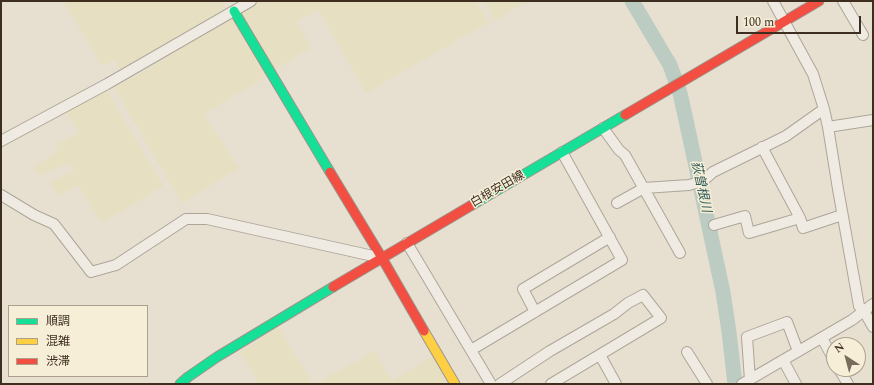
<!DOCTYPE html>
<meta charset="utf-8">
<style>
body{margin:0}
#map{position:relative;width:874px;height:385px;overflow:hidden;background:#e7e0d1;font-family:Spectral,"Noto Sans JP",serif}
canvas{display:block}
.frame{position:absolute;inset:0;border:2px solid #3d2e20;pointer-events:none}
.legend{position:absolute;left:8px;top:305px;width:140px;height:72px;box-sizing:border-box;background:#f7eed8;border:1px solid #ada18e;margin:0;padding:5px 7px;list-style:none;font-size:12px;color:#3d2e20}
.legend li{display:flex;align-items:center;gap:8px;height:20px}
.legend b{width:20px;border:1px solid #ada18e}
.north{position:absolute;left:826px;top:337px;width:40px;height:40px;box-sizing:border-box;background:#f7eed8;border:1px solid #ada18e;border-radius:50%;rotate:324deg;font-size:11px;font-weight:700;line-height:16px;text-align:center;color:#3d2e20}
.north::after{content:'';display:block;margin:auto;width:14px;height:18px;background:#786c5e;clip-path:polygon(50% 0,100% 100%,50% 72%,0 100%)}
.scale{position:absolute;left:736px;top:16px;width:125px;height:18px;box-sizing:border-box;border:2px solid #3d2e20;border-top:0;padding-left:5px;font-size:12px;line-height:14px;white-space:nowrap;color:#3d2e20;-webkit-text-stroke:3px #f7eed8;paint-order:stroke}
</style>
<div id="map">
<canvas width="874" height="385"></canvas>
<div class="frame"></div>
<ul class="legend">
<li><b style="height:5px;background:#16e098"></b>順調</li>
<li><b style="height:5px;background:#ffcf43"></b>混雑</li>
<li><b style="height:5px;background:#f24e42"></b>渋滞</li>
</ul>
<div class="north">N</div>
<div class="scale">100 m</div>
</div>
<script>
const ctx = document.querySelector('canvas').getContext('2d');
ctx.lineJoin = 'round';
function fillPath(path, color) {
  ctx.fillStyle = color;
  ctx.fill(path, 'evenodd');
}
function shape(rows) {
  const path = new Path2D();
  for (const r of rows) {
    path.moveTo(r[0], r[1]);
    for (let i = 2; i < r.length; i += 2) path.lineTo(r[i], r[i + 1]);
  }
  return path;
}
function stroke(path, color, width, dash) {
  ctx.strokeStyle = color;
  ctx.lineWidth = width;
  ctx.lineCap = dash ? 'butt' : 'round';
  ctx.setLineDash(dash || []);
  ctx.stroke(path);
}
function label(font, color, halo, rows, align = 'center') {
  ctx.font = font + ' Spectral,"Noto Sans JP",serif';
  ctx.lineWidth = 3;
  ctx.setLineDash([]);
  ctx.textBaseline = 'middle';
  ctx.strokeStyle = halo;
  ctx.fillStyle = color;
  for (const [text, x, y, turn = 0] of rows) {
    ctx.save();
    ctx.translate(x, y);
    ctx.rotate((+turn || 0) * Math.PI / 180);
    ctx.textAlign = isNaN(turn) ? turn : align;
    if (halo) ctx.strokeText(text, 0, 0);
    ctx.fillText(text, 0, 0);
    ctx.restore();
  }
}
fillPath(shape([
 [63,1,222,1,227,10,120,70,115,60,102,66],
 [259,1,476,1,489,22,366,93,318,10,297,21,311,48,274,71,239,13],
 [484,1,528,1,495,20],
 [232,19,266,77,204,114,239,168,182,203,114,88],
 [107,91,164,186,102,223,78,186,58,195,50,183,74,170,69,163,40,176,33,168,57,152,56,145,79,132,66,112],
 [278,327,313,384,259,384,240,352],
 [374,351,392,381,432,356,447,384,316,384]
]), '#e6dfc2');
stroke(shape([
 [632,1,670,65,680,93,686,120,723,292,729,332,735,384]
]), '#bcccc2', 15);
const street = shape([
 [773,1,813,74,824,109,828,127,838,189,859,306,864,311,873,327],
 [843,1,863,35],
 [828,127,873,120],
 [603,128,619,150,625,155,680,253],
 [1,141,107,84,251,1],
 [762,147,800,218],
 [1,195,34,215,54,224,91,272,116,265,186,219,207,219,382,258],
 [617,203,644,188,689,185,703,181,713,172,786,136,824,109],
 [714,225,745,216,749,233,800,218,803,228,842,215],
 [407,243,491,384],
 [535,312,523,289,610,237],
 [822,338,834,360],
 [471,350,622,260,562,152],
 [687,352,707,384],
 [600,355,616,384],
 [783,360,796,384],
 [839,369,848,384],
 [750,380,747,337,787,322,798,351],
 [500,384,550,351,614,314,628,303,643,295,661,318,551,384],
 [742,384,852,320,873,304]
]);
const fast = shape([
 [234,11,330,172],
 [472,205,625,115],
 [180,384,188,377,217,357,333,287]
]);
const slow = shape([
 [424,331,455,384]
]);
const jam = shape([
 [625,115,819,1],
 [330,172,382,258,424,331],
 [333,287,472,205]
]);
stroke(street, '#ada599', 12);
stroke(fast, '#9c958a', 11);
stroke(slow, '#9c958a', 11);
stroke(jam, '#9c958a', 11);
stroke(street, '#efebe3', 10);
stroke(fast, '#16e098', 9);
stroke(slow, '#ffcf43', 9);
stroke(jam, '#f24e42', 9);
label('12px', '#3d2e20', '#f7eed8', [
 ["白根安田線",498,190,-30]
]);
label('italic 13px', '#2f5d5a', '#f7eed8', [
 ["荻曽根川",700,187,78]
]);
</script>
